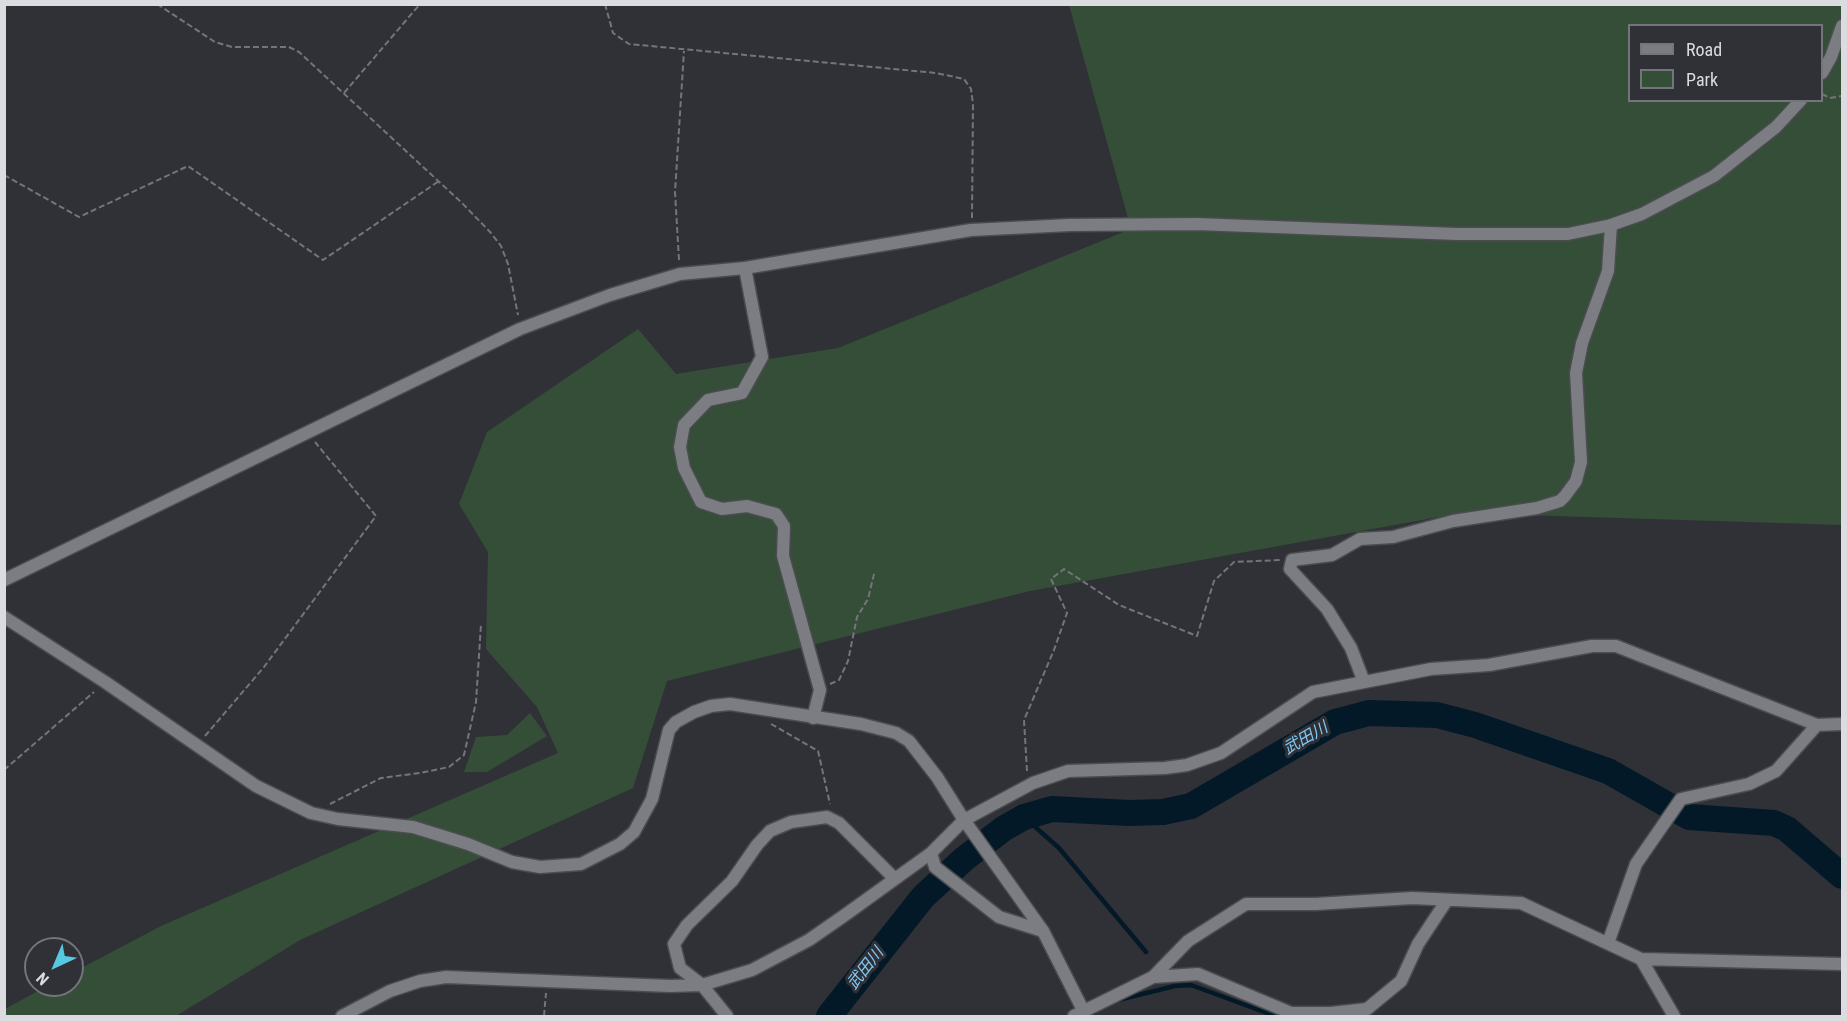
<!DOCTYPE html>
<meta charset="utf-8">
<style>
body{margin:0}
#map{position:relative;width:1847px;height:1021px;overflow:hidden;background:#303137;font-family:"Roboto Condensed",sans-serif}
canvas{display:block}
.frame{position:absolute;inset:0;border:6px solid #dbdcdf;pointer-events:none}
.legend{position:absolute;left:1628px;top:24px;width:195px;height:78px;box-sizing:border-box;background:#303137;border:2px solid #74757a;margin:0;padding:8px 10px;list-style:none;font-size:18px;color:#dbdcdf}
.legend li{display:flex;align-items:center;gap:12px;height:30px}
.legend b{width:30px;border:2px solid #74757a}
.north{position:absolute;left:24px;top:937px;width:60px;height:60px;box-sizing:border-box;background:#303137;border:2px solid #74757a;border-radius:50%;rotate:224deg;font-size:16px;font-weight:700;line-height:24px;text-align:center;color:#dbdcdf}
.north::after{content:'';display:block;margin:auto;width:21px;height:27px;background:#56c9e1;clip-path:polygon(50% 0,100% 100%,50% 72%,0 100%)}
</style>
<div id="map">
<canvas width="1847" height="1021"></canvas>
<div class="frame"></div>
<ul class="legend">
<li><b style="height:8px;background:#7b7d83"></b>Road</li>
<li><b style="height:16px;background:#354e37"></b>Park</li>
</ul>
<div class="north">N</div>
</div>
<script>
const ctx = document.querySelector('canvas').getContext('2d');
ctx.lineJoin = 'round';
function fillPath(path, color) {
  ctx.fillStyle = color;
  ctx.fill(path, 'evenodd');
}
function shape(rows) {
  const path = new Path2D();
  for (const r of rows) {
    path.moveTo(r[0], r[1]);
    for (let i = 2; i < r.length; i += 2) path.lineTo(r[i], r[i + 1]);
  }
  return path;
}
function stroke(path, color, width, dash) {
  ctx.strokeStyle = color;
  ctx.lineWidth = width;
  ctx.lineCap = dash ? 'butt' : 'round';
  ctx.setLineDash(dash || []);
  ctx.stroke(path);
}
function label(font, color, halo, rows, align = 'center') {
  ctx.font = font + ' "Roboto Condensed","Noto Sans JP",sans-serif';
  ctx.lineWidth = 6;
  ctx.setLineDash([]);
  ctx.textBaseline = 'middle';
  ctx.strokeStyle = halo;
  ctx.fillStyle = color;
  for (const [text, x, y, turn = 0] of rows) {
    ctx.save();
    ctx.translate(x, y);
    ctx.rotate((+turn || 0) * Math.PI / 180);
    ctx.textAlign = isNaN(turn) ? turn : align;
    if (halo) ctx.strokeText(text, 0, 0);
    ctx.fillText(text, 0, 0);
    ctx.restore();
  }
}
fillPath(shape([
 [1069,5,1842,5,1842,525,1461,513,1030,591,667,681,633,788,300,940,176,1016,5,1016,5,1009,49,985,72,985,72,973,161,926,558,753,537,707,486,649,488,552,459,504,487,432,638,329,676,374,838,348,1131,229],
 [1630,26,1822,26,1822,100,1630,100],
 [530,713,547,736,487,772,464,772,476,737,507,735]
]), '#354e37');
stroke(shape([
 [1024,817,1059,848,1146,952],
 [1118,1000,1175,986,1191,985,1275,1016],
 [1089,1016,1097,1010]
]), '#031927', 4.5);
stroke(shape([
 [829,1016,923,897,964,859,1003,829,1024,817,1052,809,1129,813,1163,812,1191,806,1335,722,1369,713,1437,715,1475,725,1608,771,1689,817,1774,823,1787,829,1842,876]
]), '#031927', 26);
const minor = shape([
 [745,268,762,357,742,393,708,400,684,425,680,447,684,468,701,502,722,509,747,506,776,514,784,526,783,556,820,690,813,718],
 [1364,682,1351,648,1327,609,1290,569,1292,560,1332,555,1360,539,1393,537,1453,521,1537,508,1560,501,1565,496,1576,481,1581,462,1576,373,1582,343,1608,271,1611,225],
 [931,853,935,867,999,917,1043,931],
 [1608,943,1636,864,1681,799,1749,784,1776,771,1817,725],
 [1641,959,1674,1016],
 [1153,977,1188,941,1246,904,1316,904,1412,898,1521,903,1641,959,1842,964],
 [1153,977,1198,974,1291,1013,1331,1013,1367,1009,1401,981,1418,944,1447,900],
 [342,1016,390,991,420,981,446,977,670,986,702,985,752,970,809,940,845,915,931,853,964,820,1033,783,1068,771,1165,768,1187,765,1221,753,1313,692,1431,669,1489,665,1592,646,1616,646,1817,725,1842,724],
 [727,1016,702,985,680,968,674,944,687,925,732,881,757,845,770,831,791,822,827,817,839,823,895,879]
]);
const tertiary = shape([
 [1822,73,1831,57,1842,26],
 [4,580,520,329,610,295,680,274,745,268,971,230,1070,225,1196,224,1457,234,1568,234,1611,225,1642,214,1714,176,1776,127,1801,100],
 [4,617,105,682,256,786,311,813,338,819,413,827,468,844,512,862,540,867,581,864,620,844,634,832,652,799,669,730,676,722,694,712,711,706,730,704,861,724,896,733,909,741,937,777,964,820,1043,931,1083,1010],
 [1074,1016,1153,977]
]);
stroke(minor, '#4b4c50', 15);
stroke(tertiary, '#4b4c50', 15);
stroke(shape([
 [157,4,215,42,232,47,289,47,299,52,462,203,491,233,501,246,508,264,518,315],
 [605,4,613,33,629,44,936,73,964,79,971,89,973,104,972,218],
 [344,93,420,4],
 [1822,94,1830,98,1842,96],
 [4,175,79,217,188,166,323,260,439,181],
 [679,260,675,192,684,51],
 [830,684,839,680,848,661,857,617,868,599,874,574],
 [771,724,818,751,830,804],
 [205,736,264,667,376,516,315,442],
 [4,770,94,692],
 [1027,771,1024,720,1054,650,1067,613,1051,579,1064,569,1119,605,1197,636,1214,581,1234,562,1280,560],
 [330,804,381,778,420,773,449,767,464,755,476,702,481,624],
 [544,1016,546,993]
]), '#74757a', 2, [6, 3]);
stroke(minor, '#7b7d83', 12);
stroke(tertiary, '#7b7d83', 12);
label('italic 16px', '#81c9f6', '#303137', [
 ["武田川",1306,739,-30],
 ["武田川",866,969,-52]
]);
</script>
